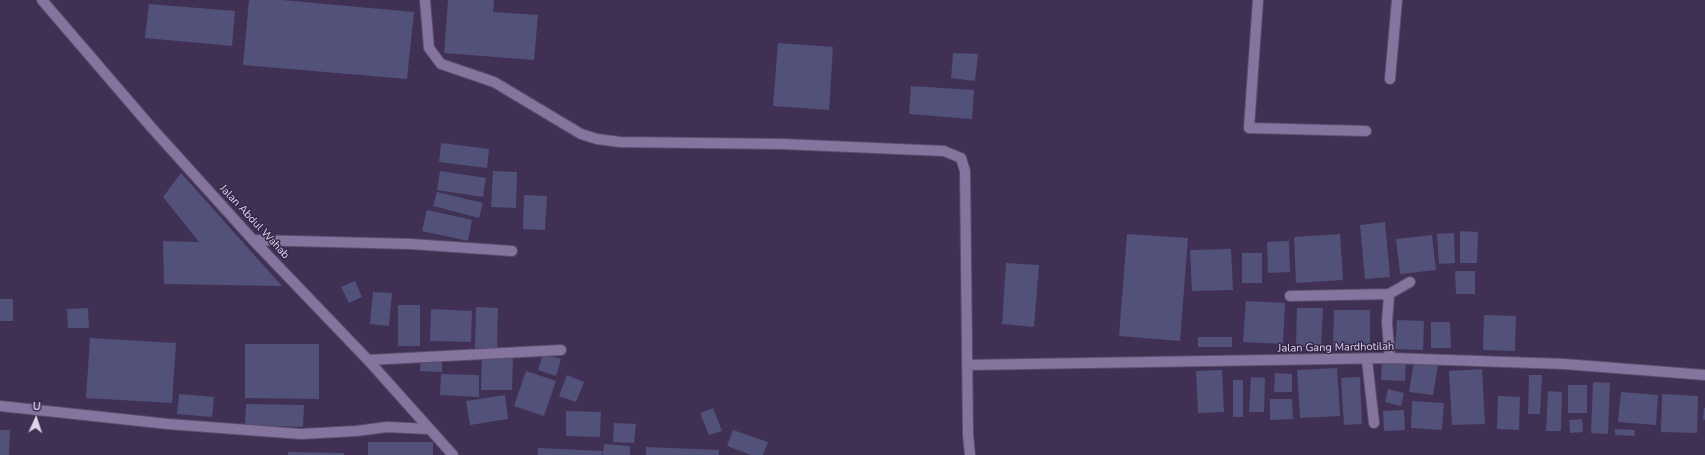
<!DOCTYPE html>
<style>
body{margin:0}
#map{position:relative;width:1705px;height:455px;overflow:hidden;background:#403054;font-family:"Nunito Sans",sans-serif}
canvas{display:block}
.north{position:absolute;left:16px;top:399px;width:40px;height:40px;-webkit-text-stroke:3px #362649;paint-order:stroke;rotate:3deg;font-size:11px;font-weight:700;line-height:16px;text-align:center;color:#ddd4eb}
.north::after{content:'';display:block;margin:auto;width:14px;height:18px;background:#ddd4eb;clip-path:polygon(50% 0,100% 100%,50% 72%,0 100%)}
</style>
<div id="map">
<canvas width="1705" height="455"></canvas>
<div class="north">U</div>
</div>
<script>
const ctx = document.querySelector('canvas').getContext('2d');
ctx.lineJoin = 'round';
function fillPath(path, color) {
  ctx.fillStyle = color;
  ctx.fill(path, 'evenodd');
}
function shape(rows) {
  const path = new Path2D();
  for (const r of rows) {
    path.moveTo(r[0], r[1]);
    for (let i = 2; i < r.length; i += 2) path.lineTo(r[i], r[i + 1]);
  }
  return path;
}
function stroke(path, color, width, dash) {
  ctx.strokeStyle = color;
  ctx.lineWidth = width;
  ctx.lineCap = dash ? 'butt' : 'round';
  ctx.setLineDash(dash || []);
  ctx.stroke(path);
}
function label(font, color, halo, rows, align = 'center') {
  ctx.font = font + ' "Nunito Sans",sans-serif';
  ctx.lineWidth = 3;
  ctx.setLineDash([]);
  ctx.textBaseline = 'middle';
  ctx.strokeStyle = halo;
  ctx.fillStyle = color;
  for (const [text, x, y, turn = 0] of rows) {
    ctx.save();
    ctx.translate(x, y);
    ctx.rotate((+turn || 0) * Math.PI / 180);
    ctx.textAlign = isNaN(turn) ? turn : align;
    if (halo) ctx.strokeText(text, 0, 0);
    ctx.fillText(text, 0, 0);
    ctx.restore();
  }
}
fillPath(shape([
 [249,0,282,0,414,12,407,79,243,65],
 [448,0,494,0,493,12,538,15,534,60,444,53],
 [149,4,235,11,232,46,145,38],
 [778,43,833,47,829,110,773,106],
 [953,53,978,54,975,81,951,78],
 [911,86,974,90,972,119,909,114],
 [441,143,489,149,487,168,439,162],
 [440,171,486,178,483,197,437,190],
 [493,171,517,172,516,208,491,207],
 [181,173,282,286,164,284,163,241,199,242,163,197],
 [437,192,483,203,479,218,433,206],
 [524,195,547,196,545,230,523,229],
 [427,210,472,220,468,241,422,231],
 [1385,222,1390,277,1365,279,1360,225],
 [1460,231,1478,232,1477,263,1460,263],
 [1454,233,1455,263,1439,264,1437,234],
 [1127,234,1188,238,1180,341,1119,336],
 [1340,234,1343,280,1296,283,1294,237],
 [1432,235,1436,270,1400,274,1396,239],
 [1289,241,1290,272,1268,273,1267,242],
 [1231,249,1233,290,1192,291,1190,250],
 [1242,253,1262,253,1262,283,1242,283],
 [1006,263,1039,265,1034,327,1002,324],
 [1455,271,1475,271,1475,294,1456,294],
 [355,281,362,297,349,303,341,287],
 [373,292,392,293,389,326,370,324],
 [0,299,13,299,13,321,0,321],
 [1246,301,1285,303,1283,344,1243,342],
 [398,305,420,305,420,346,398,346],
 [476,307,498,308,497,349,475,348],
 [88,308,89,328,68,328,67,309],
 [1297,308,1323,308,1321,347,1296,346],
 [431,309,472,311,471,342,430,341],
 [1334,310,1370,310,1370,346,1333,347],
 [1484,315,1516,316,1515,351,1483,350],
 [1397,320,1424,321,1423,350,1395,349],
 [1431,322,1450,322,1451,348,1431,348],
 [1198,337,1232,337,1232,347,1198,347],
 [90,338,176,343,172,403,86,398],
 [245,344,319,344,319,399,245,398],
 [543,354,561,359,556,376,538,370],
 [482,355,513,356,512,390,481,390],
 [421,358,442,359,442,372,420,371],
 [1382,361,1406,362,1405,381,1381,380],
 [1414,361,1438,365,1433,395,1409,392],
 [1337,368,1340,416,1300,418,1297,370],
 [1482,369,1485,424,1452,425,1449,371],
 [1222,370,1224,412,1198,413,1196,371],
 [526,371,556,381,544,416,514,406],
 [1275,373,1292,374,1292,392,1274,392],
 [441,374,479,375,479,397,440,395],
 [567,375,584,382,576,402,559,396],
 [1529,375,1542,375,1540,414,1528,414],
 [1251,377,1265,378,1264,412,1249,412],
 [1360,377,1362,424,1344,425,1341,378],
 [1233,380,1243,380,1243,417,1233,417],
 [1593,382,1610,383,1608,434,1591,433],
 [1568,385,1587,385,1587,413,1568,413],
 [1388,389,1404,393,1401,406,1385,402],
 [1548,391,1562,392,1561,431,1546,431],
 [1621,392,1658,395,1656,425,1618,422],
 [179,394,214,397,212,417,177,414],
 [1662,394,1698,396,1697,433,1661,432],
 [505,395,508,419,470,425,466,401],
 [1498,396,1520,397,1519,430,1497,429],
 [1270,399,1292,399,1293,419,1270,420],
 [1412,401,1444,403,1442,430,1411,428],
 [246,404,304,405,303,427,245,425],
 [713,408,722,431,709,435,700,413],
 [1704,408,1705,408,1705,420,1703,419],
 [1404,410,1405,430,1384,431,1383,411],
 [566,411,601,412,600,437,566,436],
 [1582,419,1583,432,1570,433,1569,420],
 [614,423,636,424,634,443,613,442],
 [1615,429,1635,430,1634,436,1615,435],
 [0,430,10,430,9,455,0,455],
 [733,430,768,442,763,455,751,455,727,446],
 [368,442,433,442,433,455,368,455],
 [604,444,630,446,630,455,603,455],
 [646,447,719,450,719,455,646,455],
 [538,448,603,451,602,455,538,455],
 [288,452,344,453,344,455,288,455]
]), '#515179');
const minor = shape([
 [42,0,151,127,253,240,368,360,453,455],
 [425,0,429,48,441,64,494,82,581,134,597,139,620,142,782,144,944,151,961,158,965,171,968,435,970,455],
 [1258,0,1249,128,1366,131],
 [1390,79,1397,0],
 [253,240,411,244,512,251],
 [1290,296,1389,294],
 [1390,358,1387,323,1389,294,1410,282],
 [368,360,561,350],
 [1367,360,1374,423],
 [967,365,1390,358,1564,364,1705,375],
 [0,406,168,424,301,434,356,431,387,427,429,429]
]);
stroke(minor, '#5a4c6b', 12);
stroke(minor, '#85749d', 10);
label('11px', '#ddd4eb', '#362649', [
 ["Jalan Abdul Wahab",254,222,47],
 ["Jalan Gang Mardhotilah",1336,348,-1]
]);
</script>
